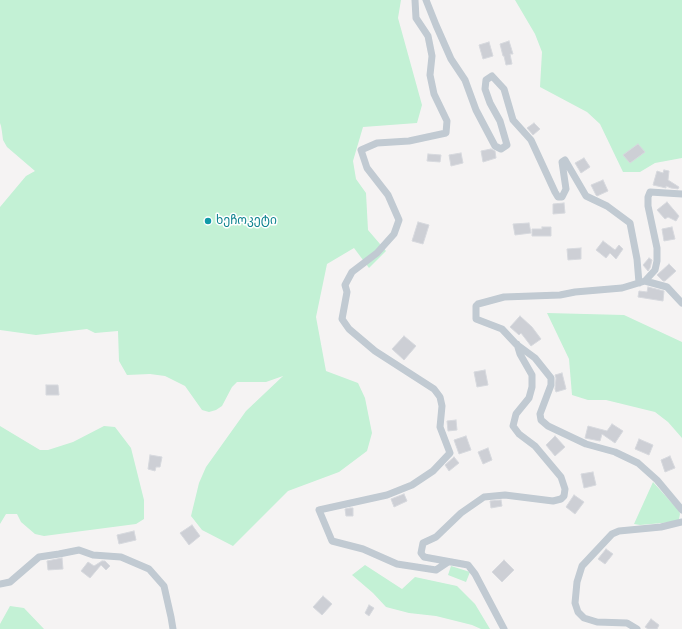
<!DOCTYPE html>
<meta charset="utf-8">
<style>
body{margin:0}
canvas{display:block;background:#f5f3f3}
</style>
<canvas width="682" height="629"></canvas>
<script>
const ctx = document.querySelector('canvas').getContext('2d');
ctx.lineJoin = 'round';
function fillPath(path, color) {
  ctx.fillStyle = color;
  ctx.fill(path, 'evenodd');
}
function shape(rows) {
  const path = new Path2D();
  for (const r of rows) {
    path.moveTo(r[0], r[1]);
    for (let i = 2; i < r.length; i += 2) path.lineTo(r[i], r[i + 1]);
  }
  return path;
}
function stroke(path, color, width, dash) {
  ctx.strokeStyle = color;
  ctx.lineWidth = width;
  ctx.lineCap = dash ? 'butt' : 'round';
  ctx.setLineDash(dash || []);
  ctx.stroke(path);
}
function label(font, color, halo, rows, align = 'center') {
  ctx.font = font + ' Manrope,"Noto Sans Georgian",sans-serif';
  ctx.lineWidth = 3;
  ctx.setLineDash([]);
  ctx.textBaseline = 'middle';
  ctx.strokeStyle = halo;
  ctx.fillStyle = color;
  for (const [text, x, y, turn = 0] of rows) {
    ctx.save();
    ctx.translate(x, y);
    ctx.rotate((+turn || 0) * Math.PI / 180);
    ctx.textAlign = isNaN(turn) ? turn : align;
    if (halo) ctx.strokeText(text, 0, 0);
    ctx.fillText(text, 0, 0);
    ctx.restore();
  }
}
fillPath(shape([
 [0,0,401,0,398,18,422,105,417,123,363,127,353,161,356,179,366,193,368,230,386,251,369,268,354,248,327,264,316,317,326,371,358,383,365,398,372,433,367,451,339,472,288,491,233,546,202,530,191,516,199,483,206,467,246,411,283,376,266,382,237,382,232,387,222,406,216,410,209,412,202,410,185,386,165,376,150,374,127,375,119,361,118,331,95,333,87,329,36,335,0,330,0,207,26,176,35,171,7,147,3,140,2,132,1,126,0,123],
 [515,0,682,0,682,158,655,163,640,172,623,172,600,124,587,112,540,87,542,52,535,34],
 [547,313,624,315,682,342,682,438,668,422,655,412,606,400,588,400,572,395,569,359],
 [0,426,40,450,48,450,73,442,104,426,115,427,131,448,144,500,144,519,136,524,44,536,35,534,21,522,17,514,6,514,0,524],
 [653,482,679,511,680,514,679,519,677,521,662,523,640,525,634,524],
 [365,565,402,589,415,577,457,586,475,604,490,629,481,629,472,625,436,616,409,613,386,607,373,593,352,575],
 [451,566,470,572,466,582,448,575],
 [10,606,24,608,44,629,0,629,0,624]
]), '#c3f1d5');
const building = shape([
 [509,41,513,54,510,54,512,64,506,65,504,56,503,56,500,44,509,41],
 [489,42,493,56,483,59,479,45,489,42],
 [534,123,540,129,533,135,527,128,534,123],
 [638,144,645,152,630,163,623,155,638,144],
 [491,149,495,151,496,158,483,162,481,151,491,149],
 [461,153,463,163,451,166,449,155,461,153],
 [428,154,441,155,440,162,427,161,428,154],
 [584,158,590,167,581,173,575,163,584,158],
 [664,170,669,171,668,180,679,187,678,189,671,188,666,186,666,188,653,185,657,171,663,173,664,170],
 [603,180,608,191,597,196,596,195,591,185,603,180],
 [667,202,679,216,676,221,668,217,665,219,657,210,667,202],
 [564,203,565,213,553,214,553,204,564,203],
 [418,222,429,225,423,244,412,241,418,222],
 [529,223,531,233,515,235,513,224,529,223],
 [542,227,551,227,551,236,532,236,532,229,542,229,542,227],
 [672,227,675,239,664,241,662,229,672,227],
 [603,241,615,250,619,245,623,249,616,259,610,253,606,258,596,250,603,241],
 [581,248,581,259,568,260,567,249,581,248],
 [649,258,652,260,650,268,648,271,643,265,649,258],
 [669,264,676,271,665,281,663,281,657,275,669,264],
 [648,287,664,291,663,301,638,297,639,291,647,292,648,287],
 [520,316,532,327,541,339,531,346,521,333,519,335,510,327,520,316],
 [404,336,416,346,404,360,392,349,404,336],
 [485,370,488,385,477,387,474,372,485,370],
 [562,373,566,389,556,392,555,389,556,378,555,375,562,373],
 [46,385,58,385,59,395,46,395,46,385],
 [456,420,457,430,448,431,447,421,456,420],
 [612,424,623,431,615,443,602,434,600,441,585,438,588,426,607,431,612,424],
 [466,436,471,450,459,454,454,440,466,436],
 [555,436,565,447,555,456,546,445,555,436],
 [639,439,653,445,649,455,635,449,639,439],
 [488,448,492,460,483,464,478,452,488,448],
 [150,455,162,457,160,467,156,467,155,471,148,469,150,455],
 [670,456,675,468,665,472,661,460,670,456],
 [454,457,459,463,449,471,445,465,454,457],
 [593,472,596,485,584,488,581,474,593,472],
 [404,494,407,501,394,507,391,499,404,494],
 [574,495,584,502,575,514,566,507,574,495],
 [501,500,502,506,491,508,490,501,501,500],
 [350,508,353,508,353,516,346,516,345,509,350,508],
 [192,525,200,536,189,545,180,533,192,525],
 [134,531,136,540,119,544,117,535,134,531],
 [606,549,613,554,605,564,598,559,606,549],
 [62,558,63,569,48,570,47,561,62,558],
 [504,560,514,570,502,582,492,572,504,560],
 [102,561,105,561,110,566,106,570,101,565,90,578,81,571,88,562,94,566,102,561],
 [323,596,332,604,322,615,313,607,323,596],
 [369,605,374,608,369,616,365,613,369,605],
 [651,619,659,625,657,629,648,629,645,627,651,619]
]);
fillPath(building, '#cdcfd5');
stroke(building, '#d7d9de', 1);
stroke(shape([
 [415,0,416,18,428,36,432,56,430,75,434,94,447,121,446,133,409,141,377,143,361,150,367,168,388,195,399,220,394,234,377,253,352,272,345,285,347,292,342,319,349,329,375,351,434,389,440,397,442,406,440,427,450,453,433,471,412,485,387,495,319,510,332,541,363,549,397,564,436,570,448,562],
 [426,0,436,25,451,59,465,80,476,110,495,146,501,149,507,145,500,121,490,103,485,89,486,80,492,76,504,89,513,120,531,140,555,192,558,197,562,197,566,189,562,162,565,160,586,196,607,206,630,223,637,259,639,283],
 [682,194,650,192,648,197,648,206,657,248,657,261,655,270,645,281,622,288,575,292,560,295,504,297,478,304,476,306,476,319,502,329,516,344,535,358,551,378,551,385,540,414,541,420,548,426,586,444,615,452,638,463,657,480,682,510],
 [645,281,667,287,682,303],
 [0,584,10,582,39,557,59,554,79,550,93,555,121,557,149,569,164,586,171,617,173,629],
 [504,629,475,574,468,565,424,557,421,553,423,543,436,537,461,513,484,497,505,495,553,501,561,499,564,496,565,489,561,477,535,446,519,434,513,426,516,414,529,398,532,387,532,375,520,354,517,344],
 [637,629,627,623,597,622,584,618,578,612,575,603,577,582,582,566,612,534,619,531,661,527,682,522]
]), '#c1cad2', 7);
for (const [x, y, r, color] of [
 [208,221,4,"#0f9aa8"]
]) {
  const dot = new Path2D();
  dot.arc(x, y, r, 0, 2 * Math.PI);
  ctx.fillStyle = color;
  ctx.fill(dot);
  stroke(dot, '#fff', 1.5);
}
label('12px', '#0d838f', '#fff', [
 ["ხეჩოკეტი",216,221]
], 'left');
</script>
